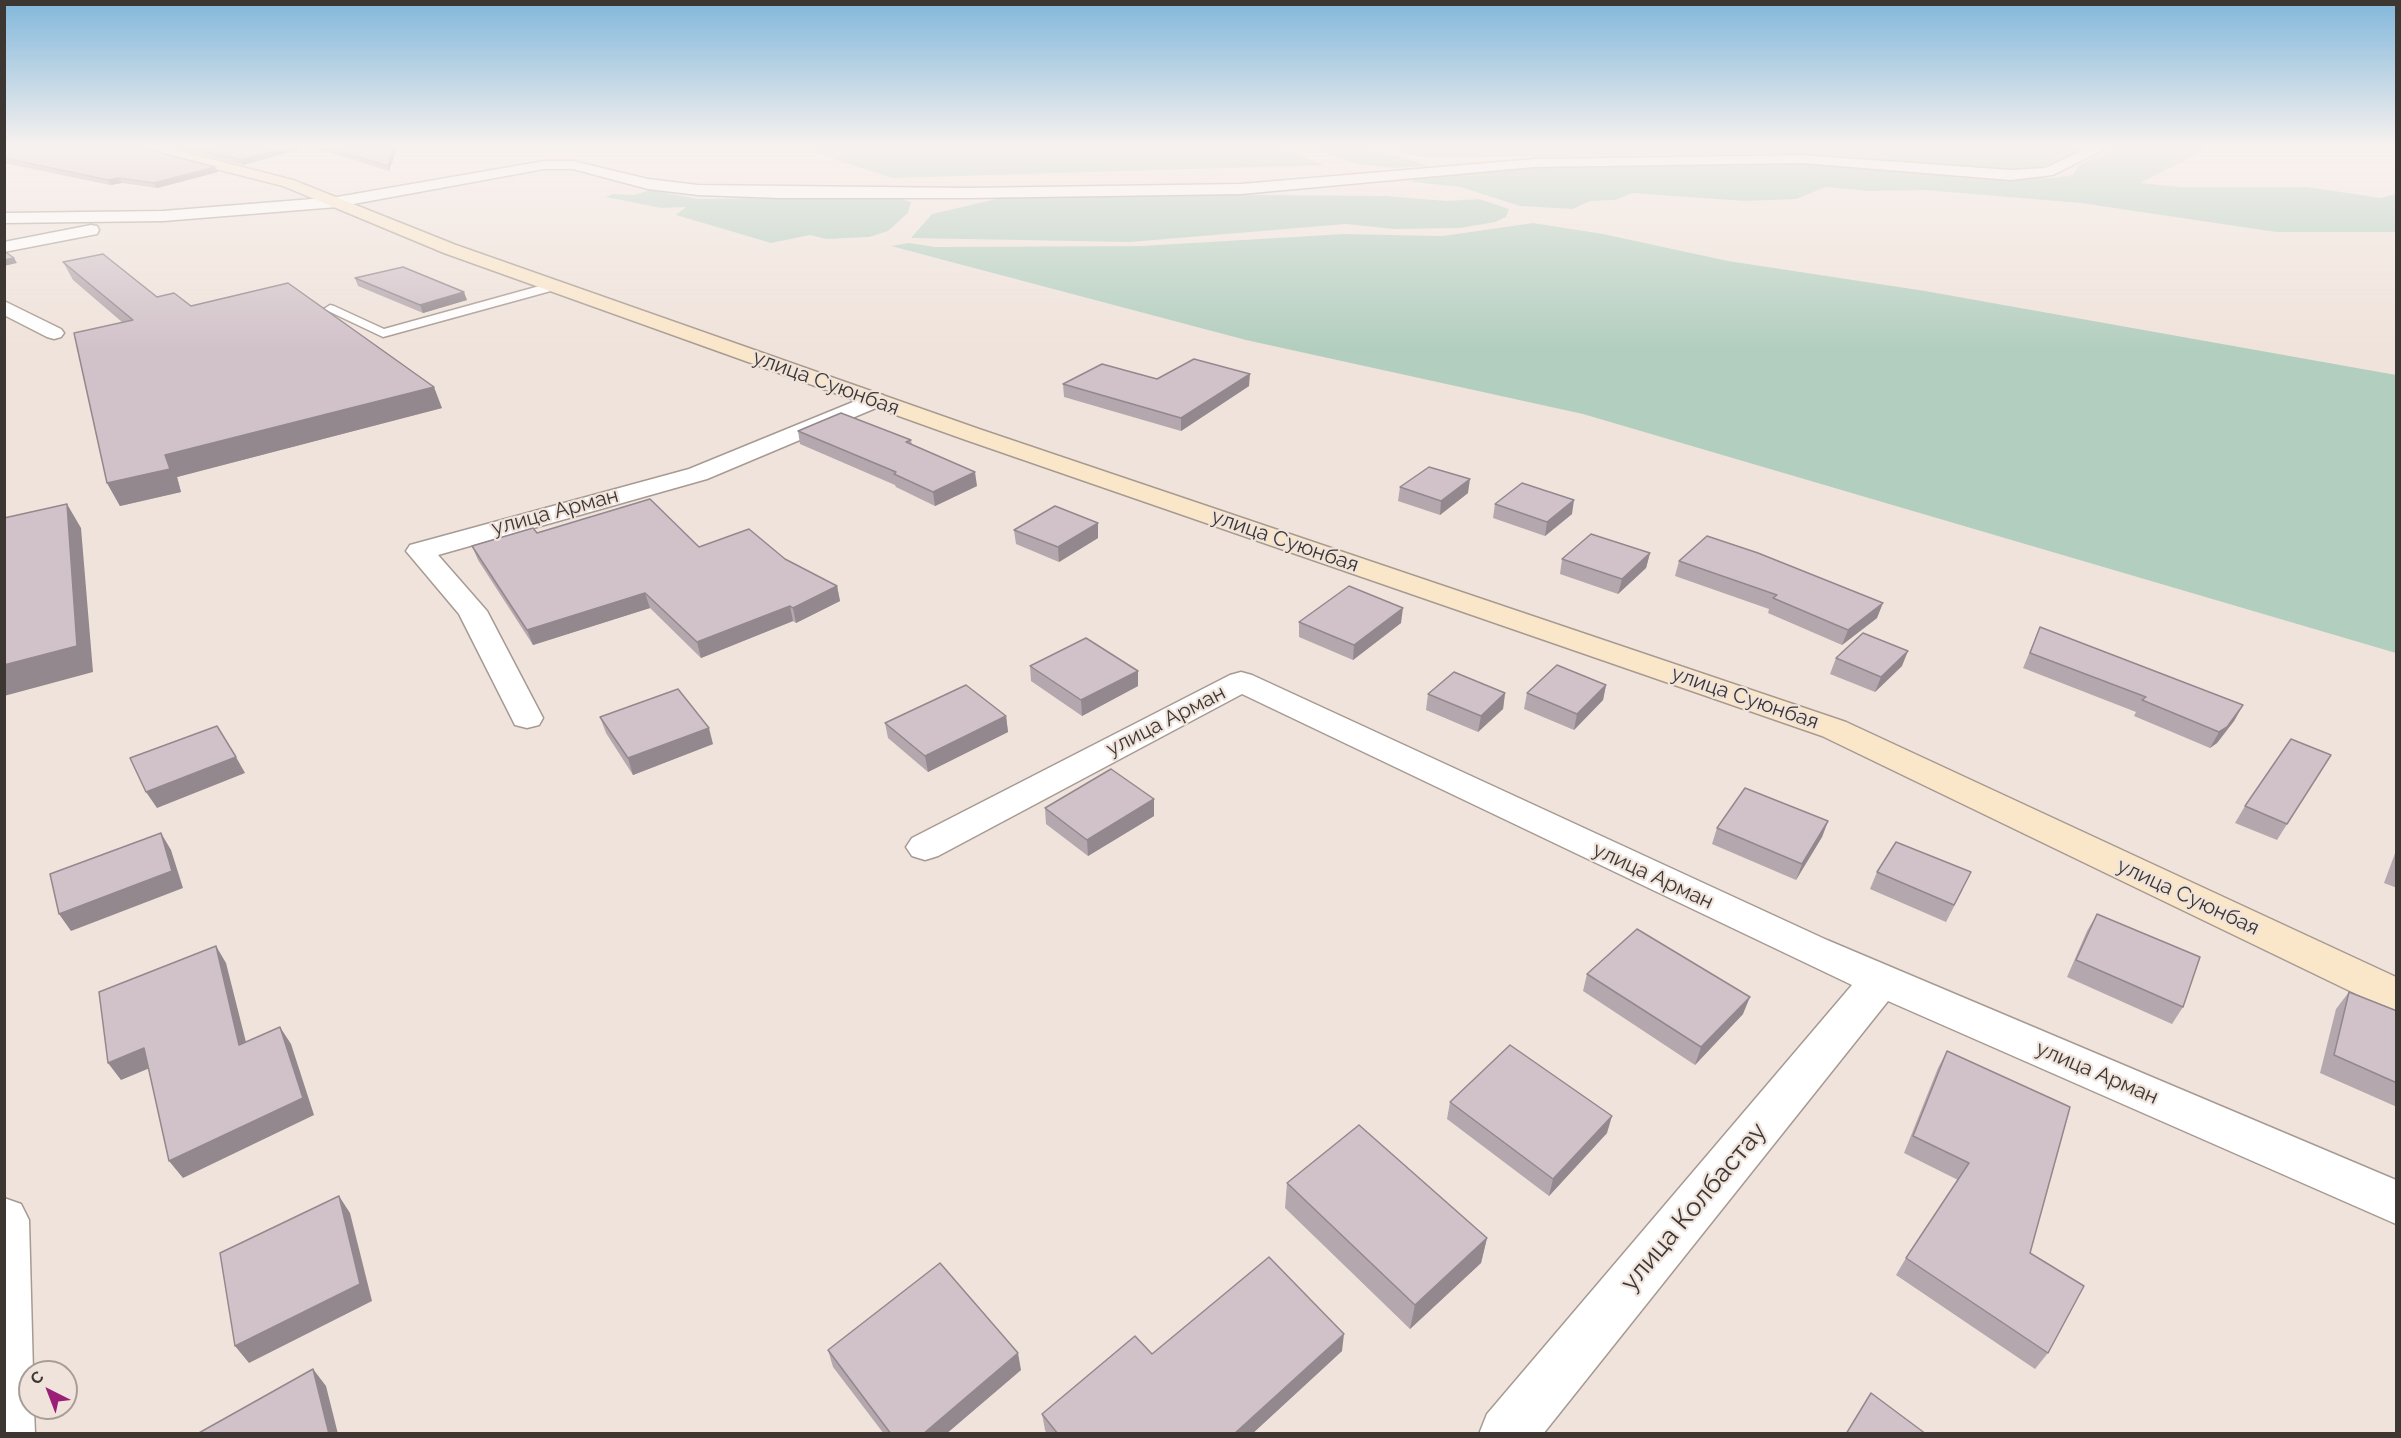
<!DOCTYPE html>
<meta charset="utf-8">
<style>
body{margin:0}
#map{position:relative;width:2401px;height:1438px;overflow:hidden;background:#f0e3db;font-family:Raleway,sans-serif}
canvas{display:block}
.frame{position:absolute;inset:0;border:6px solid #3c3733;pointer-events:none}
.north{position:absolute;left:18px;top:1360px;width:60px;height:60px;box-sizing:border-box;background:#f0e3db;border:2px solid #a89e98;border-radius:50%;rotate:318deg;font-size:16px;font-weight:700;line-height:24px;text-align:center;color:#3c3733}
.north::after{content:'';display:block;margin:auto;width:21px;height:27px;background:#9b1f77;clip-path:polygon(50% 0,100% 100%,50% 72%,0 100%)}
</style>
<div id="map">
<canvas width="2401" height="1438"></canvas>
<div class="frame"></div>
<div class="north">С</div>
</div>
<script>
const ctx = document.querySelector('canvas').getContext('2d');
ctx.lineJoin = 'round';
function fillPath(path, color) {
  ctx.fillStyle = color;
  ctx.fill(path, 'evenodd');
}
function shape(rows) {
  const path = new Path2D();
  for (const r of rows) {
    path.moveTo(r[0], r[1]);
    for (let i = 2; i < r.length; i += 2) path.lineTo(r[i], r[i + 1]);
  }
  return path;
}
function stroke(path, color, width, dash) {
  ctx.strokeStyle = color;
  ctx.lineWidth = width;
  ctx.lineCap = dash ? 'butt' : 'round';
  ctx.setLineDash(dash || []);
  ctx.stroke(path);
}
function label(font, color, halo, rows, align = 'center') {
  ctx.font = font + ' Raleway,sans-serif';
  ctx.lineWidth = 4.5;
  ctx.setLineDash([]);
  ctx.textBaseline = 'middle';
  ctx.strokeStyle = halo;
  ctx.fillStyle = color;
  for (const [text, x, y, turn = 0] of rows) {
    ctx.save();
    ctx.translate(x, y);
    ctx.rotate((+turn || 0) * Math.PI / 180);
    ctx.textAlign = isNaN(turn) ? turn : align;
    if (halo) ctx.strokeText(text, 0, 0);
    ctx.fillText(text, 0, 0);
    ctx.restore();
  }
}
fillPath(shape([
 [800,148,1280,148,1324,165,892,178],
 [1309,148,1364,148,1407,158,1427,166,1394,168,1358,164],
 [1378,148,2091,148,2039,168,2004,171,1848,156,1761,153,1428,158],
 [2116,148,2209,148,2140,183,2181,187,2307,187,2381,198,2396,194,2396,232,2276,232,2081,203,1925,190,1869,191,1826,187,1796,199,1745,201,1632,193,1615,200,1590,201,1573,209,1520,206,1460,187,1414,182,1406,174,1511,167,1699,164,1741,166,1767,160,1991,178,2052,178,2073,175,2079,165],
 [651,190,698,199,895,197,911,202,908,213,888,231,869,237,826,239,810,235,771,243,676,215,686,207,661,208,606,197,612,194,634,195],
 [1138,194,1386,196,1447,201,1479,199,1509,209,1506,217,1495,222,1460,228,1394,229,1346,224,1130,242,911,238,932,214,1005,197],
 [1533,223,1603,234,1728,261,1925,291,2396,375,2396,653,1583,414,1246,340,891,246,909,243,935,247,1142,246,1344,234,1443,236]
]), '#b2cebf');
const service = shape([
 [554,282,558,283,558,289,383,337,324,309,330,305,334,306,384,329,554,282]
]);
const minor = shape([
 [2088,148,2107,148,2053,175,2011,180,1802,163,1534,167,1241,194,968,198,780,198,698,195,648,189,573,169,544,169,337,207,163,221,4,223,4,213,163,211,337,197,544,161,573,161,648,179,698,185,968,188,1241,184,1534,159,1802,155,2011,170,2045,168,2088,148],
 [91,225,97,226,99,230,97,234,4,252,4,242,91,225],
 [4,301,61,329,64,333,61,337,54,339,47,337,4,315,4,301],
 [875,393,883,395,886,400,883,405,707,479,438,555,487,611,543,718,539,725,527,728,515,725,459,614,406,551,410,545,689,469,875,393],
 [1241,672,1252,675,1827,940,2396,1180,2396,1224,1888,1001,1543,1434,1479,1434,1487,1414,1852,985,1242,694,938,856,925,860,912,856,906,847,912,838,1230,675,1241,672],
 [4,1198,21,1204,29,1220,33,1372,30,1372,30,1408,34,1408,35,1434,4,1434,4,1198]
]);
const secondary = shape([
 [143,148,168,148,293,180,456,245,979,429,1846,722,2396,977,2396,1011,2381,1006,1822,736,963,439,444,253,283,186,145,151,143,148]
]);
stroke(service, '#a69a92', 3);
stroke(minor, '#a69a92', 3);
stroke(secondary, '#a69a92', 3);
fillPath(service, '#fff');
fillPath(minor, '#fff');
fillPath(secondary, '#fae6c9');
fillPath(shape([
 [4,148,218,172,157,188,122,183,110,185,4,163],
 [178,148,305,148,243,165],
 [314,148,397,148,389,171],
 [63,262,157,297,191,306,442,408,177,477,181,492,120,506,107,483,122,322,73,280],
 [355,278,467,300,423,313,358,286],
 [1157,379,1249,386,1181,431,1064,397,1063,384],
 [798,431,911,440,912,445,977,486,935,506,896,487,895,485,800,444],
 [1400,487,1468,493,1440,515,1398,501],
 [1495,504,1572,514,1545,536,1493,518],
 [1014,530,1098,538,1059,562,1016,544],
 [537,533,699,547,785,559,837,586,840,601,796,623,793,621,701,658,650,608,533,645,478,560,472,546],
 [1650,553,1646,568,1618,594,1560,574,1562,559],
 [1679,561,1877,618,1842,645,1768,613,1769,609,1675,576],
 [1299,622,1401,623,1353,660,1299,637],
 [2040,627,2243,705,2234,721,2217,743,2210,748,2134,716,2136,712,2023,668],
 [1836,658,1902,666,1875,692,1830,674],
 [1030,666,1138,671,1138,686,1082,716,1031,681],
 [1606,685,1603,700,1574,730,1524,709,1527,693],
 [1505,693,1503,709,1478,732,1426,710,1428,694],
 [1006,716,1008,732,928,772,888,738,885,723],
 [600,717,713,744,633,775,606,733],
 [2331,755,2277,840,2235,823,2245,806],
 [1045,808,1154,816,1088,856,1046,824],
 [1828,821,1822,837,1796,880,1712,844,1717,828],
 [2397,848,2397,888,2384,883],
 [1877,872,1963,889,1946,922,1870,889],
 [2097,914,2183,1007,2172,1024,2067,977,2087,931],
 [1587,974,1743,1014,1695,1065,1583,991],
 [2349,992,2397,1011,2397,1107,2320,1073,2336,1009],
 [1947,1051,2030,1253,2048,1353,2035,1369,1896,1275,1906,1258,1958,1180,1904,1153,1938,1068],
 [1450,1102,1607,1133,1549,1196,1447,1119],
 [1287,1183,1487,1238,1481,1263,1410,1329,1285,1208],
 [828,1350,1021,1370,946,1434,884,1434,833,1367],
 [1342,1351,1252,1434,1047,1434,1045,1430,1042,1414,1152,1354]
]), '#b4a7ad');
fillPath(shape([
 [285,148,305,148,243,165,241,160],
 [394,148,397,148,389,171,388,166],
 [215,167,218,172,157,188,154,183],
 [119,178,122,183,110,185,108,180],
 [14,258,17,263,4,266,4,260],
 [464,292,467,300,423,313,420,305],
 [1250,374,1249,386,1181,431,1181,418],
 [434,387,442,408,177,477,181,492,120,506,107,483,165,455],
 [975,472,977,486,935,506,933,492],
 [1470,479,1468,493,1440,515,1441,501],
 [1574,500,1572,514,1545,536,1547,522],
 [67,504,81,528,93,672,4,696,4,665],
 [1098,523,1098,538,1059,562,1058,547],
 [1650,553,1646,568,1618,594,1622,579],
 [837,586,840,601,796,623,793,608],
 [645,593,650,608,533,645,527,630],
 [1883,603,1877,618,1842,645,1848,630],
 [790,606,793,621,701,658,697,642],
 [1403,608,1401,623,1353,660,1354,645],
 [1908,651,1902,666,1875,692,1881,677],
 [1138,671,1138,686,1082,716,1081,700],
 [1606,685,1603,700,1574,730,1577,714],
 [1505,693,1503,709,1478,732,1481,716],
 [2243,705,2234,721,2217,743,2210,748,2219,732],
 [1006,716,1008,732,928,772,925,756],
 [709,728,713,744,633,775,628,758],
 [236,757,245,773,157,808,146,792],
 [1154,799,1154,816,1088,856,1087,840],
 [1828,821,1822,837,1796,880,1802,864],
 [161,833,171,850,183,888,71,931,59,914],
 [216,946,226,963,251,1062,239,1045],
 [1750,997,1743,1014,1695,1065,1701,1047],
 [280,1027,291,1044,314,1115,183,1178,169,1161],
 [144,1048,157,1065,121,1080,108,1063],
 [1612,1116,1607,1133,1549,1196,1553,1179],
 [339,1196,350,1213,372,1301,249,1363,235,1346],
 [1487,1238,1481,1263,1410,1329,1415,1305],
 [1344,1334,1342,1351,1252,1434,1234,1434],
 [1018,1353,1021,1370,946,1434,923,1434],
 [313,1369,326,1386,338,1434,329,1434]
]), '#92888d');
const building = shape([
 [4,148,142,148,215,167,154,183,119,178,108,180,4,158,4,148],
 [195,148,285,148,241,160,195,148],
 [328,148,394,148,388,166,328,148],
 [4,251,14,258,4,260,4,251],
 [103,254,157,297,174,293,191,306,288,283,434,387,165,455,170,469,107,483,74,333,133,320,63,262,103,254],
 [403,267,464,292,420,305,355,278,403,267],
 [1194,359,1250,374,1181,418,1063,384,1102,364,1157,379,1194,359],
 [841,413,911,440,906,442,975,472,933,492,894,474,896,472,798,431,841,413],
 [1429,467,1470,479,1441,501,1400,487,1429,467],
 [1522,483,1574,500,1547,522,1495,504,1522,483],
 [650,499,699,547,749,529,785,559,837,586,793,608,790,606,697,642,645,593,527,630,472,546,533,528,537,533,650,499],
 [67,504,77,646,4,665,4,518,67,504],
 [1055,506,1098,523,1058,547,1014,530,1055,506],
 [1591,534,1650,553,1622,579,1562,559,1591,534],
 [1707,536,1758,553,1883,603,1848,630,1773,598,1777,595,1679,561,1707,536],
 [1349,586,1403,608,1354,645,1299,622,1349,586],
 [2040,627,2243,705,2227,727,2219,732,2142,700,2146,697,2030,653,2040,627],
 [1863,633,1908,651,1881,677,1836,658,1863,633],
 [1086,638,1138,671,1081,700,1030,666,1086,638],
 [1557,665,1606,685,1577,714,1527,693,1557,665],
 [1454,672,1505,693,1481,716,1428,694,1454,672],
 [966,685,1006,716,925,756,885,723,966,685],
 [678,689,709,728,628,758,600,717,678,689],
 [217,726,236,757,146,792,130,758,217,726],
 [2291,739,2331,755,2287,824,2245,806,2291,739],
 [1111,769,1154,799,1087,840,1045,808,1111,769],
 [1745,788,1828,821,1802,864,1717,828,1745,788],
 [161,833,172,871,59,914,50,874,161,833],
 [1896,842,1971,872,1954,905,1877,872,1896,842],
 [2097,914,2200,957,2183,1007,2076,960,2097,914],
 [1637,929,1750,997,1701,1047,1587,974,1637,929],
 [216,946,239,1045,280,1027,303,1098,169,1161,144,1048,108,1063,99,992,216,946],
 [2349,992,2397,1011,2397,1083,2334,1055,2349,992],
 [1510,1045,1612,1116,1553,1179,1450,1102,1510,1045],
 [1947,1051,2070,1107,2030,1253,2084,1286,2048,1353,1906,1258,1969,1163,1913,1136,1947,1051],
 [1359,1125,1487,1238,1415,1305,1287,1183,1359,1125],
 [339,1196,360,1284,235,1346,220,1253,339,1196],
 [1269,1257,1344,1334,1234,1434,1058,1434,1042,1414,1135,1336,1152,1354,1269,1257],
 [940,1263,1018,1353,923,1434,891,1434,828,1350,940,1263],
 [313,1369,329,1434,197,1434,313,1369],
 [1871,1393,1926,1434,1846,1434,1871,1393]
]);
fillPath(building, '#d1c2c9');
stroke(building, '#92888d', 1.5);
const sky = ctx.createLinearGradient(0, 0, 0, 349);
sky.addColorStop(0, '#81b7db');
sky.addColorStop(0.42, '#f8f2ef');
sky.addColorStop(1, '#f8f2ef00');
ctx.fillStyle = sky;
ctx.fillRect(0, 0, 2401, 349);
label('21px', '#3c3733', '#f0e3db', [
 ["улица Суюнбая",826,383,20],
 ["улица Арман",555,512,-15],
 ["улица Суюнбая",1285,541,19],
 ["улица Суюнбая",1745,698,19],
 ["улица Арман",1166,721,-27],
 ["улица Арман",1653,876,25],
 ["улица Суюнбая",2188,897,25],
 ["улица Арман",2097,1073,23]
]);
label('26px', '#3c3733', '#f0e3db', [
 ["улица Колбастау",1694,1207,-50]
]);
</script>
